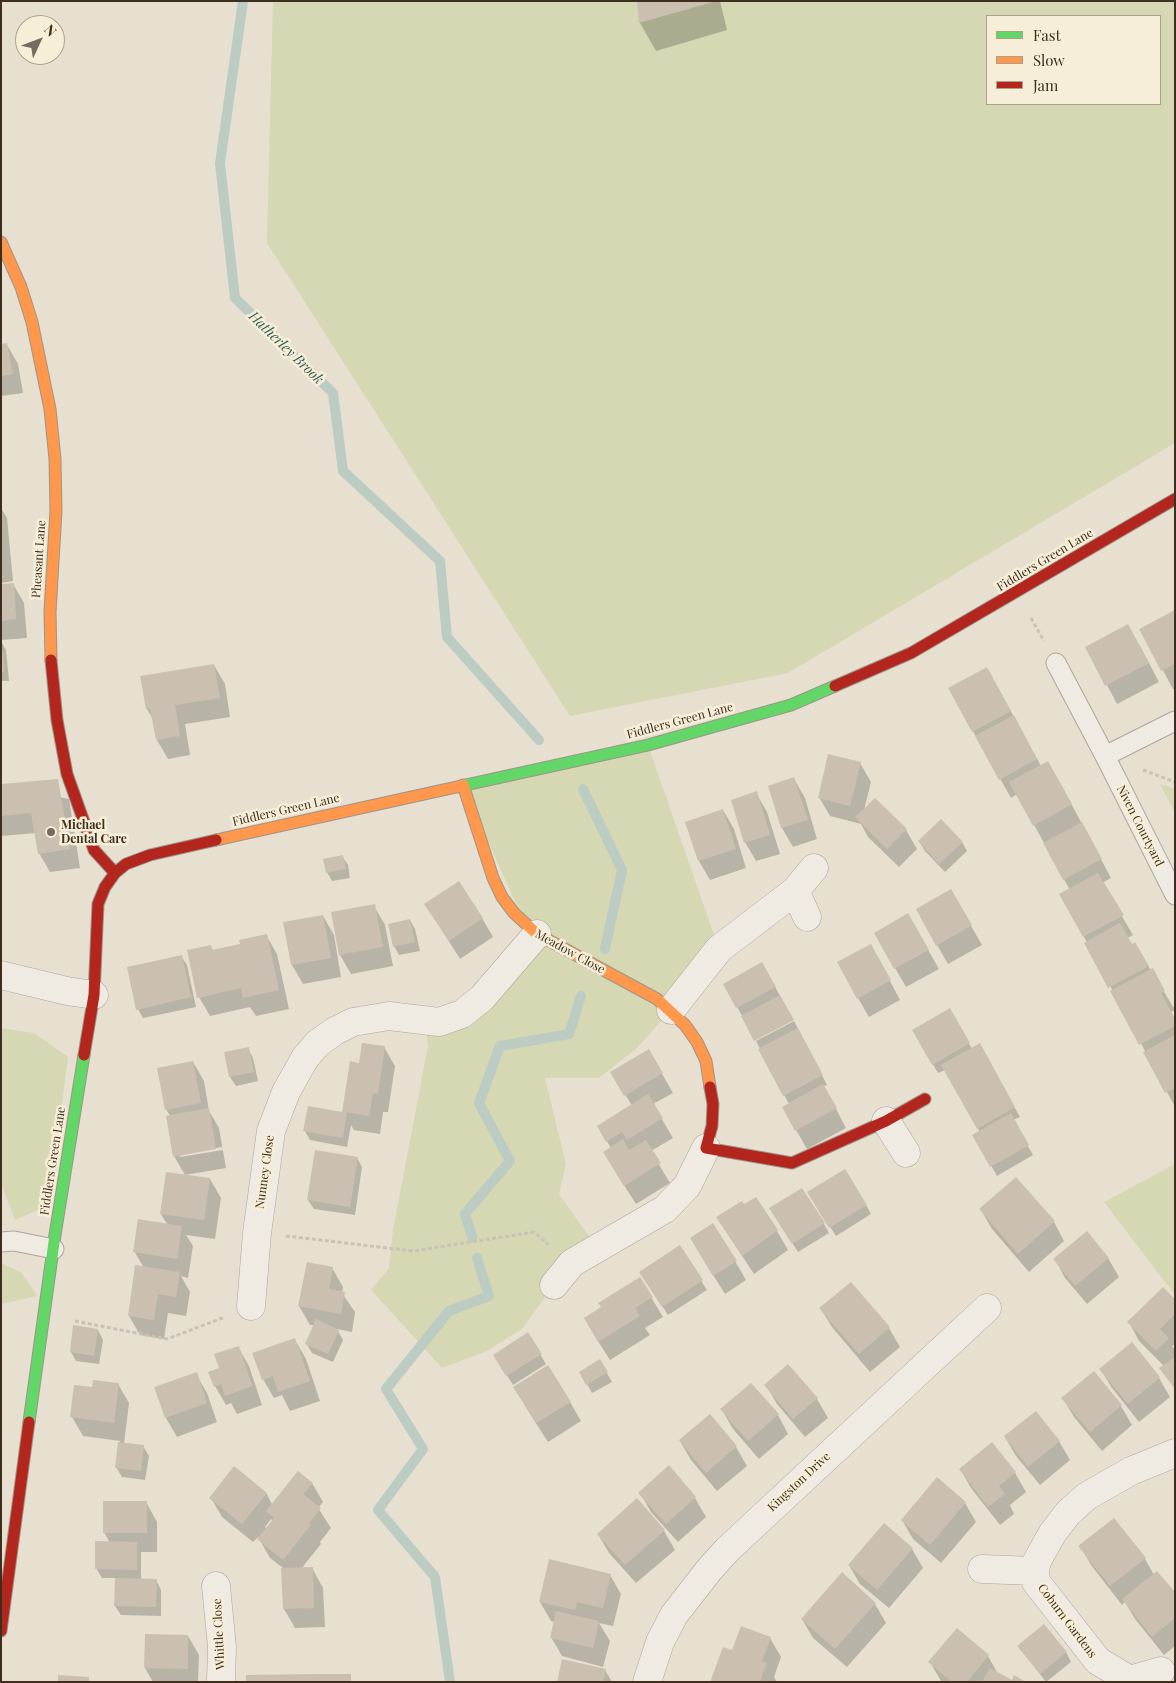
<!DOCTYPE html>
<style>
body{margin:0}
#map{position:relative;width:1176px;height:1683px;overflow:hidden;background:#e7e0d1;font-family:"Playfair Display",serif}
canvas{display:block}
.frame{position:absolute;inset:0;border:2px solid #3d2e20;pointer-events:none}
.legend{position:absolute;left:986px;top:15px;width:175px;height:90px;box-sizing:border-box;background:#f7eed8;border:1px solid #ada18e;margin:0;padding:6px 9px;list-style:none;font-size:15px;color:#3d2e20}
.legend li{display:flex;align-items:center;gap:10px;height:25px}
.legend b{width:25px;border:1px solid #ada18e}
.north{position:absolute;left:15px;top:15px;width:50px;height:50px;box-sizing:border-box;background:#f7eed8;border:1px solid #ada18e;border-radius:50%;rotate:47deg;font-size:14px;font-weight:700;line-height:20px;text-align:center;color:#3d2e20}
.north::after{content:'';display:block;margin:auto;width:18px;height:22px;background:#786c5e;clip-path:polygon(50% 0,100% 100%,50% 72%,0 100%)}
</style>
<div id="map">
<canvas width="1176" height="1683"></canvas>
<div class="frame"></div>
<ul class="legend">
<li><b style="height:6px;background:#63d668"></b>Fast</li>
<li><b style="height:6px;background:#ff974d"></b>Slow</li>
<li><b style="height:6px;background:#b3261e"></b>Jam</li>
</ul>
<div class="north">N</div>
</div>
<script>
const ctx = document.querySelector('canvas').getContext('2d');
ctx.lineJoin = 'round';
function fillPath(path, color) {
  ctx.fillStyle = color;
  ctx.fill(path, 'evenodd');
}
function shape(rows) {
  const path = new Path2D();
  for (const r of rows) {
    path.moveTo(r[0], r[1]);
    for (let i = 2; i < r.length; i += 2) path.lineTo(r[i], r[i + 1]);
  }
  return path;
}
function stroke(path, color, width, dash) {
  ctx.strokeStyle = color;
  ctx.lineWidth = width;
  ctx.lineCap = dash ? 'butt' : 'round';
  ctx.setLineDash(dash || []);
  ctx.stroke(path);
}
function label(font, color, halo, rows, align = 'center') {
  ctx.font = font + ' "Playfair Display",serif';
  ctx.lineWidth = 5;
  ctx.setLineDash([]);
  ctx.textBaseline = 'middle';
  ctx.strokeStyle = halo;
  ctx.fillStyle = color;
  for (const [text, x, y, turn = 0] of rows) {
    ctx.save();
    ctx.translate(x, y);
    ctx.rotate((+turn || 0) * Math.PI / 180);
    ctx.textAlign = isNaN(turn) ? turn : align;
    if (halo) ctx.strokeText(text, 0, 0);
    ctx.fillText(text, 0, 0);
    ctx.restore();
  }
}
fillPath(shape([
 [273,1,1175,1,1175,443,788,673,570,716,267,243],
 [987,16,1160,16,1160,104,987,104],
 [648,745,719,949,671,1010,637,1048,599,1078,545,1078,566,1164,559,1194,598,1249,554,1285,522,1329,487,1351,442,1368,371,1290,389,1268,393,1230,428,1046,425,1020,482,998,525,924,463,785],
 [1160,784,1175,789,1175,813],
 [1,1028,34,1033,68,1057,49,1205,15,1220,1,1183],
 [1175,1164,1175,1295,1104,1202],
 [1,1263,21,1272,37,1296,1,1304]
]), '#d6d7b3');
fillPath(shape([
 [638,1,720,1,727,30,656,51,640,23],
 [1,345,7,345,18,364,23,393,1,396],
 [1,508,7,518,13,581,1,583],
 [13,584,24,603,27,638,1,640,1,585],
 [1175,611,1175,689,1173,689,1141,629],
 [1,641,6,650,9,681,1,681],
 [1139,644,1159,682,1117,704,1087,647],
 [214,665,225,684,230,717,185,724,190,755,168,759,157,740,154,721,147,709,142,677],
 [998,688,1041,766,1059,781,1111,878,1102,883,1133,935,1127,938,1132,946,1135,944,1175,1010,1171,1012,1175,1020,1175,1107,1061,894,1070,890,1017,794,1011,798,973,731],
 [860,763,871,782,864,810,906,830,917,849,899,867,868,837,861,824,830,816,819,797],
 [794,779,805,798,817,839,793,847,782,828,769,786],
 [1,785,69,799,80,868,50,872,39,853,36,833,1,836],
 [756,793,767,812,780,854,756,861,745,842],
 [723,810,734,829,746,868,710,880,699,861,686,822],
 [919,841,962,842,967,851,945,872,925,851],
 [342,856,348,865,350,878,332,881,327,872],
 [951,891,982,945,948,964,917,910],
 [426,905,482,918,493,937,460,959],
 [374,906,385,925,393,966,351,974,340,955],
 [908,915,939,969,906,987,875,933],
 [323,916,334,935,341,977,303,984,292,965],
 [410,920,415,929,420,951,399,955,394,946],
 [266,935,277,954,289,1009,256,1016,250,1007,210,1016,199,997,211,946,213,951,242,945],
 [181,956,187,965,196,1007,143,1018,138,1009],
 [881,964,900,1000,869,1017,858,998],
 [773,983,793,1019,748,1026,737,1007],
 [949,1010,972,1049,984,1054,1020,1117,1013,1120,1033,1155,997,1176,974,1135,980,1132,945,1070,938,1073,913,1030],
 [794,1021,827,1085,824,1086,846,1128,807,1149,783,1107,789,1104,756,1041],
 [384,1047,395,1066,388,1112,383,1112,380,1134,354,1130,351,1125,347,1147,310,1140,305,1131,345,1114],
 [248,1048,253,1058,258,1081,236,1086,230,1077],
 [649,1051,673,1093,653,1104,673,1138,651,1151,670,1183,636,1204,615,1171,611,1148,598,1126,632,1106,612,1072],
 [193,1062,204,1081,209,1111,219,1128,226,1168,185,1175,174,1156,170,1116,166,1109],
 [222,1147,223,1150,180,1157,180,1154],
 [357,1158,362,1167,355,1215,314,1209,308,1200],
 [210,1179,221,1198,215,1239,186,1235,193,1246,188,1278,181,1276,190,1292,186,1316,168,1313,164,1339,140,1335,129,1316,144,1268,134,1251,167,1224,161,1214],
 [814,1202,866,1205,871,1214,836,1236],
 [981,1210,1054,1222,1064,1241,1029,1272,992,1229],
 [776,1218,824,1224,829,1233,798,1252],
 [777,1231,788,1250,754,1274,729,1236],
 [680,1247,707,1290,668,1315,646,1281],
 [702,1257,735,1261,746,1280,725,1294],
 [1108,1258,1119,1277,1087,1304,1065,1278,1055,1259],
 [332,1268,343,1287,342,1293,355,1312,352,1332,337,1329,343,1340,333,1362,312,1353,306,1343,314,1325,310,1325,299,1306],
 [640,1279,663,1317,645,1328,650,1335,610,1360,596,1338],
 [1175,1301,1175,1344,1172,1346,1175,1350,1175,1389,1161,1369,1164,1366,1139,1341,1129,1322],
 [821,1309,889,1328,900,1347,870,1372,832,1327],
 [98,1330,103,1340,99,1364,76,1361,71,1352],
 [528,1334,546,1364,513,1385,500,1364],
 [295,1340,306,1359,320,1401,290,1411,282,1395,274,1398,263,1379],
 [1132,1344,1159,1378,1170,1397,1139,1422,1112,1388,1101,1370],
 [238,1347,249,1366,262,1405,237,1414,231,1403,226,1405,215,1386,220,1369],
 [600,1361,612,1382,592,1393,581,1373],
 [1093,1373,1121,1406,1132,1425,1102,1451,1074,1417,1063,1398],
 [196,1374,207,1393,217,1422,177,1437,166,1418],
 [118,1384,129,1403,124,1444,143,1446,149,1456,145,1480,122,1477,116,1467,120,1441,83,1436,72,1417,93,1388],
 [766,1385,817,1399,828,1418,805,1437,777,1404],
 [570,1402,581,1421,548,1442,525,1406],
 [722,1410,778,1415,788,1434,759,1459,733,1429],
 [710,1416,736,1447,747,1466,717,1491,691,1460,680,1441],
 [1005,1437,1059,1441,1070,1460,1040,1485,1016,1456],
 [992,1444,1015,1473,1026,1492,1010,1505,1014,1514,1000,1525,971,1488,960,1469],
 [668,1467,695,1498,706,1517,678,1542,651,1512,640,1493],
 [312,1483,323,1502,318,1508,331,1528,320,1542,321,1544,301,1569,312,1568,323,1588,325,1627,295,1628,284,1609,283,1568,270,1558,258,1537,253,1542,222,1517,211,1498,266,1493,272,1504],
 [271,1519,273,1521,267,1529,265,1527],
 [146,1502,157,1522,157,1552,141,1552,141,1580,156,1580,161,1590,161,1616,121,1615,115,1606,116,1578,102,1578,96,1568,110,1543,104,1532],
 [965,1503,976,1522,941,1563,913,1539,902,1520],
 [1113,1520,1145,1559,1154,1575,1175,1594,1175,1646,1164,1655,1135,1619,1125,1602,1122,1605,1091,1565,1080,1546],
 [664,1531,675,1550,636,1583,609,1553,598,1534],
 [912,1549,923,1568,889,1608,860,1584,849,1565],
 [842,1574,875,1604,886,1623,847,1667,813,1638,802,1619],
 [610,1575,621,1594,613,1626,599,1623,610,1641,603,1667,562,1656,551,1637,554,1622,551,1621,540,1602],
 [957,1630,988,1656,998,1674,1012,1682,941,1681,930,1662],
 [146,1635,188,1636,199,1655,198,1682,153,1682,145,1668],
 [770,1638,781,1657,774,1677,777,1682,712,1682],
 [1019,1647,1066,1652,1071,1662,1046,1682],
 [605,1670,612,1682,558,1682]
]), '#0003');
stroke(shape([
 [243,1,220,163,235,298,333,393,343,471,440,561,447,637,539,740],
 [583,789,622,870,605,949],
 [472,1237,465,1214,510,1161,479,1103,500,1046,569,1034,581,996],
 [450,1682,435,1577,378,1510,423,1449,386,1389,449,1311,489,1296,477,1258]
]), '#bcccc2', 10);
fillPath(shape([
 [637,1,713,1,713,2,639,23],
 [7,343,13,374,1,376,1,344],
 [14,583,16,619,1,621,1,584],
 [1175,610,1175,664,1161,671,1139,629],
 [1128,624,1149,663,1105,686,1085,647],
 [1,653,3,653,4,672,1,672],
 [214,664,220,698,175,705,180,736,156,740,150,709,146,709,140,676],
 [987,667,1011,711,972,732,948,688],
 [1014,715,1037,759,999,780,975,736],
 [828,754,861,762,850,806,818,798],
 [1048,761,1072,804,1033,826,1009,782],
 [794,777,808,820,781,828,768,786],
 [58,779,70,849,38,854,31,813,1,816,1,784],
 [757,791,770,835,744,843,731,800],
 [875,798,907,829,887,849,855,817],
 [723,809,736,849,698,861,685,822],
 [941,819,963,842,939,864,918,841],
 [1082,822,1102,859,1063,880,1043,843],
 [343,855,346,869,326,873,323,859],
 [1098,873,1124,915,1083,937,1059,894],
 [459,881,483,918,449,941,424,904],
 [951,889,972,925,936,946,916,909],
 [375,904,383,947,339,955,331,912],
 [908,913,929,950,894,969,874,933],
 [323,915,331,958,291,965,283,922],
 [410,919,415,942,393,947,388,924],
 [1120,923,1132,944,1135,942,1149,966,1108,988,1084,943],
 [267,934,279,990,243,998,241,988,197,998,187,950,211,945,212,950,240,944,239,940],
 [871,944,891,980,857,999,837,962],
 [182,955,191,997,136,1010,127,967],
 [762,962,776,987,736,1008,723,984],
 [1153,968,1165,991,1161,993,1175,1019,1175,1026,1139,1045,1110,991],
 [780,995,794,1020,754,1041,741,1016],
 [950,1008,970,1043,932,1065,912,1030],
 [798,1028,823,1075,783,1096,758,1049],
 [1175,1035,1175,1088,1165,1093,1143,1052],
 [362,1043,385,1046,378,1094,373,1093,369,1116,347,1112,343,1138,303,1131,308,1106,342,1112,350,1061,359,1063],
 [980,1043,1015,1107,977,1129,941,1065],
 [249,1047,254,1072,229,1077,224,1052],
 [649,1049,663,1073,624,1096,610,1072],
 [193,1061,201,1103,165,1110,157,1068],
 [823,1084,837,1108,795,1131,782,1107],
 [648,1094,663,1118,627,1140,622,1132,606,1142,597,1126],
 [209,1108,216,1149,173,1157,166,1116],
 [1011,1113,1029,1145,990,1167,972,1135],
 [623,1139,629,1150,646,1140,661,1163,624,1186,603,1152],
 [315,1150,358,1157,350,1207,307,1200],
 [845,1169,867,1205,829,1228,807,1192],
 [166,1172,210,1178,204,1220,160,1214],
 [1016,1177,1055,1221,1018,1254,979,1209],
 [802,1188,825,1223,792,1244,769,1208],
 [756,1197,778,1230,742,1256,716,1217,742,1201,744,1204],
 [138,1219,182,1226,177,1259,133,1252],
 [713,1223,737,1261,713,1276,690,1238],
 [1087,1231,1109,1258,1075,1286,1053,1259],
 [680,1245,703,1280,662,1307,639,1272],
 [307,1262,333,1267,329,1289,345,1292,341,1314,298,1306],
 [135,1265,180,1272,176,1297,158,1294,154,1320,128,1316],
 [640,1277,653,1297,635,1308,640,1316,598,1342,584,1318,601,1307,598,1303],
 [851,1282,890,1327,859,1354,819,1308],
 [1163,1287,1175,1299,1175,1314,1160,1329,1169,1338,1156,1351,1127,1322],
 [316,1319,339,1330,328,1354,305,1344],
 [73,1325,98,1329,94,1356,70,1352],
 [528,1332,542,1354,506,1376,493,1355],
 [295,1338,310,1381,278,1392,273,1376,262,1380,252,1353],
 [1132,1342,1160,1377,1128,1404,1099,1369],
 [239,1346,252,1386,225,1396,221,1384,214,1387,208,1372,219,1368,214,1354],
 [1175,1357,1175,1389,1159,1368],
 [600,1359,608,1372,586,1385,579,1372],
 [788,1364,818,1398,793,1419,764,1385],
 [548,1365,571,1402,536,1423,513,1387],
 [1094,1371,1122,1405,1090,1432,1061,1398],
 [197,1372,207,1403,165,1418,154,1387],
 [93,1380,119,1383,114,1423,70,1417,74,1385,92,1387],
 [751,1383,779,1414,748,1441,720,1409],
 [1036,1411,1060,1441,1028,1467,1004,1436],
 [710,1414,737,1446,706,1473,679,1440],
 [118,1442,144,1445,141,1471,115,1468],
 [992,1442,1016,1472,999,1486,1005,1494,988,1507,959,1469],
 [669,1465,696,1497,666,1524,638,1493],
 [234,1466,267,1493,242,1524,209,1498],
 [298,1471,313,1483,303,1494,321,1508,309,1523,311,1525,283,1560,257,1539,274,1518,266,1511],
 [937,1477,966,1502,930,1545,901,1520],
 [637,1498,665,1530,625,1565,597,1534],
 [103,1501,147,1501,147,1533,103,1533],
 [1114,1518,1146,1558,1110,1586,1078,1546],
 [884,1523,913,1548,877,1590,848,1565],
 [95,1541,137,1542,137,1570,95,1569],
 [549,1559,611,1574,603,1608,577,1602,575,1610,539,1602],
 [313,1567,314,1608,283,1609,281,1568],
 [1157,1571,1175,1592,1175,1618,1152,1637,1122,1599],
 [842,1572,876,1603,835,1649,801,1619],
 [115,1578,157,1579,156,1607,114,1606],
 [556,1611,599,1621,593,1648,550,1638],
 [1044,1624,1067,1652,1040,1674,1017,1646],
 [741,1626,771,1637,762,1661,767,1663,760,1682,710,1682,723,1647,732,1650],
 [957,1628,989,1655,967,1682,952,1682,928,1662],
 [145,1634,188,1635,188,1669,144,1668],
 [562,1659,606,1669,603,1682,557,1682],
 [990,1668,1012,1680,1014,1675,1026,1682,982,1682],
 [318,1674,351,1674,351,1682,246,1682,246,1675],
 [58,1675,89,1677,89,1682,58,1682]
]), '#cbbfb2');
const lane = shape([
 [1056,663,1105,756],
 [1175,721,1105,756,1175,895],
 [1,1242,14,1241,54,1249]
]);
const street = shape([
 [795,891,807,917],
 [1,975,67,991,94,995],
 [671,1010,719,949,795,891,814,868],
 [886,1121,906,1153],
 [554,1285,572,1263,665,1209,687,1186,706,1148],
 [251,1306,257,1233,271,1131,286,1092,305,1058,318,1043,335,1031,353,1022,389,1016,439,1022,462,1014,482,998,537,934],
 [982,1569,1035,1571],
 [216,1586,222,1647,221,1682],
 [1161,1671,1130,1680,1098,1661,1036,1582,1035,1571,1037,1561,1052,1534,1068,1513,1087,1496,1131,1471,1175,1453],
 [647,1682,660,1642,674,1615,709,1570,727,1550,987,1308]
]);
const fast = shape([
 [461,786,648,745,791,705,835,686],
 [29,1422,55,1235,84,1055]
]);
const slow = shape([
 [1,242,21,287,32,322,50,409,55,459,56,511,50,612,51,660],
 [463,785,493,878,502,897,514,913,537,934,657,999,685,1025,697,1042,706,1061,710,1087],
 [216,840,461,786]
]);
const jam = shape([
 [51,660,57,720,67,774,94,850,115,873],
 [835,686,911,653,1175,499],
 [84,1055,94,995,98,904,105,887,115,873,126,864,150,855,216,840],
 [710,1087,713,1104,712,1126,706,1148,792,1163,886,1121,925,1099],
 [1,1631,29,1422]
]);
stroke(lane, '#ada599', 21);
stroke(street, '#ada599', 29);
stroke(fast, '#9c958a', 13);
stroke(slow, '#9c958a', 13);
stroke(jam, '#9c958a', 13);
stroke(shape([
 [1031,618,1044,641],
 [1143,770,1175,782],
 [286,1236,413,1251,534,1232,548,1244],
 [75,1321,167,1339,225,1317]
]), '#c8c2b9', 3, [4, 2.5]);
stroke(lane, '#efebe3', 19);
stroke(street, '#efebe3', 28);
stroke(fast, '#63d668', 11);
stroke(slow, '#ff974d', 11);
stroke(jam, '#b3261e', 11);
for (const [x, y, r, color] of [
 [51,832,5,"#786c5e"]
]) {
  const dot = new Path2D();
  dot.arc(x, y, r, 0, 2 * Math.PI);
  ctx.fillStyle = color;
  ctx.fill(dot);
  stroke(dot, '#f7eed8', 2);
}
label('12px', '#3d2e20', '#f7eed8', [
 ["Pheasant Lane",39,559,-86],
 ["Fiddlers Green Lane",1045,560,-31],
 ["Fiddlers Green Lane",680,721,-15],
 ["Fiddlers Green Lane",286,810,-13],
 ["Niven Courtyard",1140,826,63],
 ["Meadow Close",570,952,29],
 ["Fiddlers Green Lane",53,1161,-81],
 ["Nunney Close",265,1172,-82],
 ["Kingston Drive",799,1482,-43],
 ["Coburn Gardens",1067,1621,53],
 ["Whittle Close",219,1634,-93]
]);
label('bold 12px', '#3d2e20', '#f7eed8', [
 ["Michael",61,825],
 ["Dental Care",61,839]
], 'left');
label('italic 14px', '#2f5d5a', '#f7eed8', [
 ["Hatherley Brook",286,348,44]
]);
</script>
